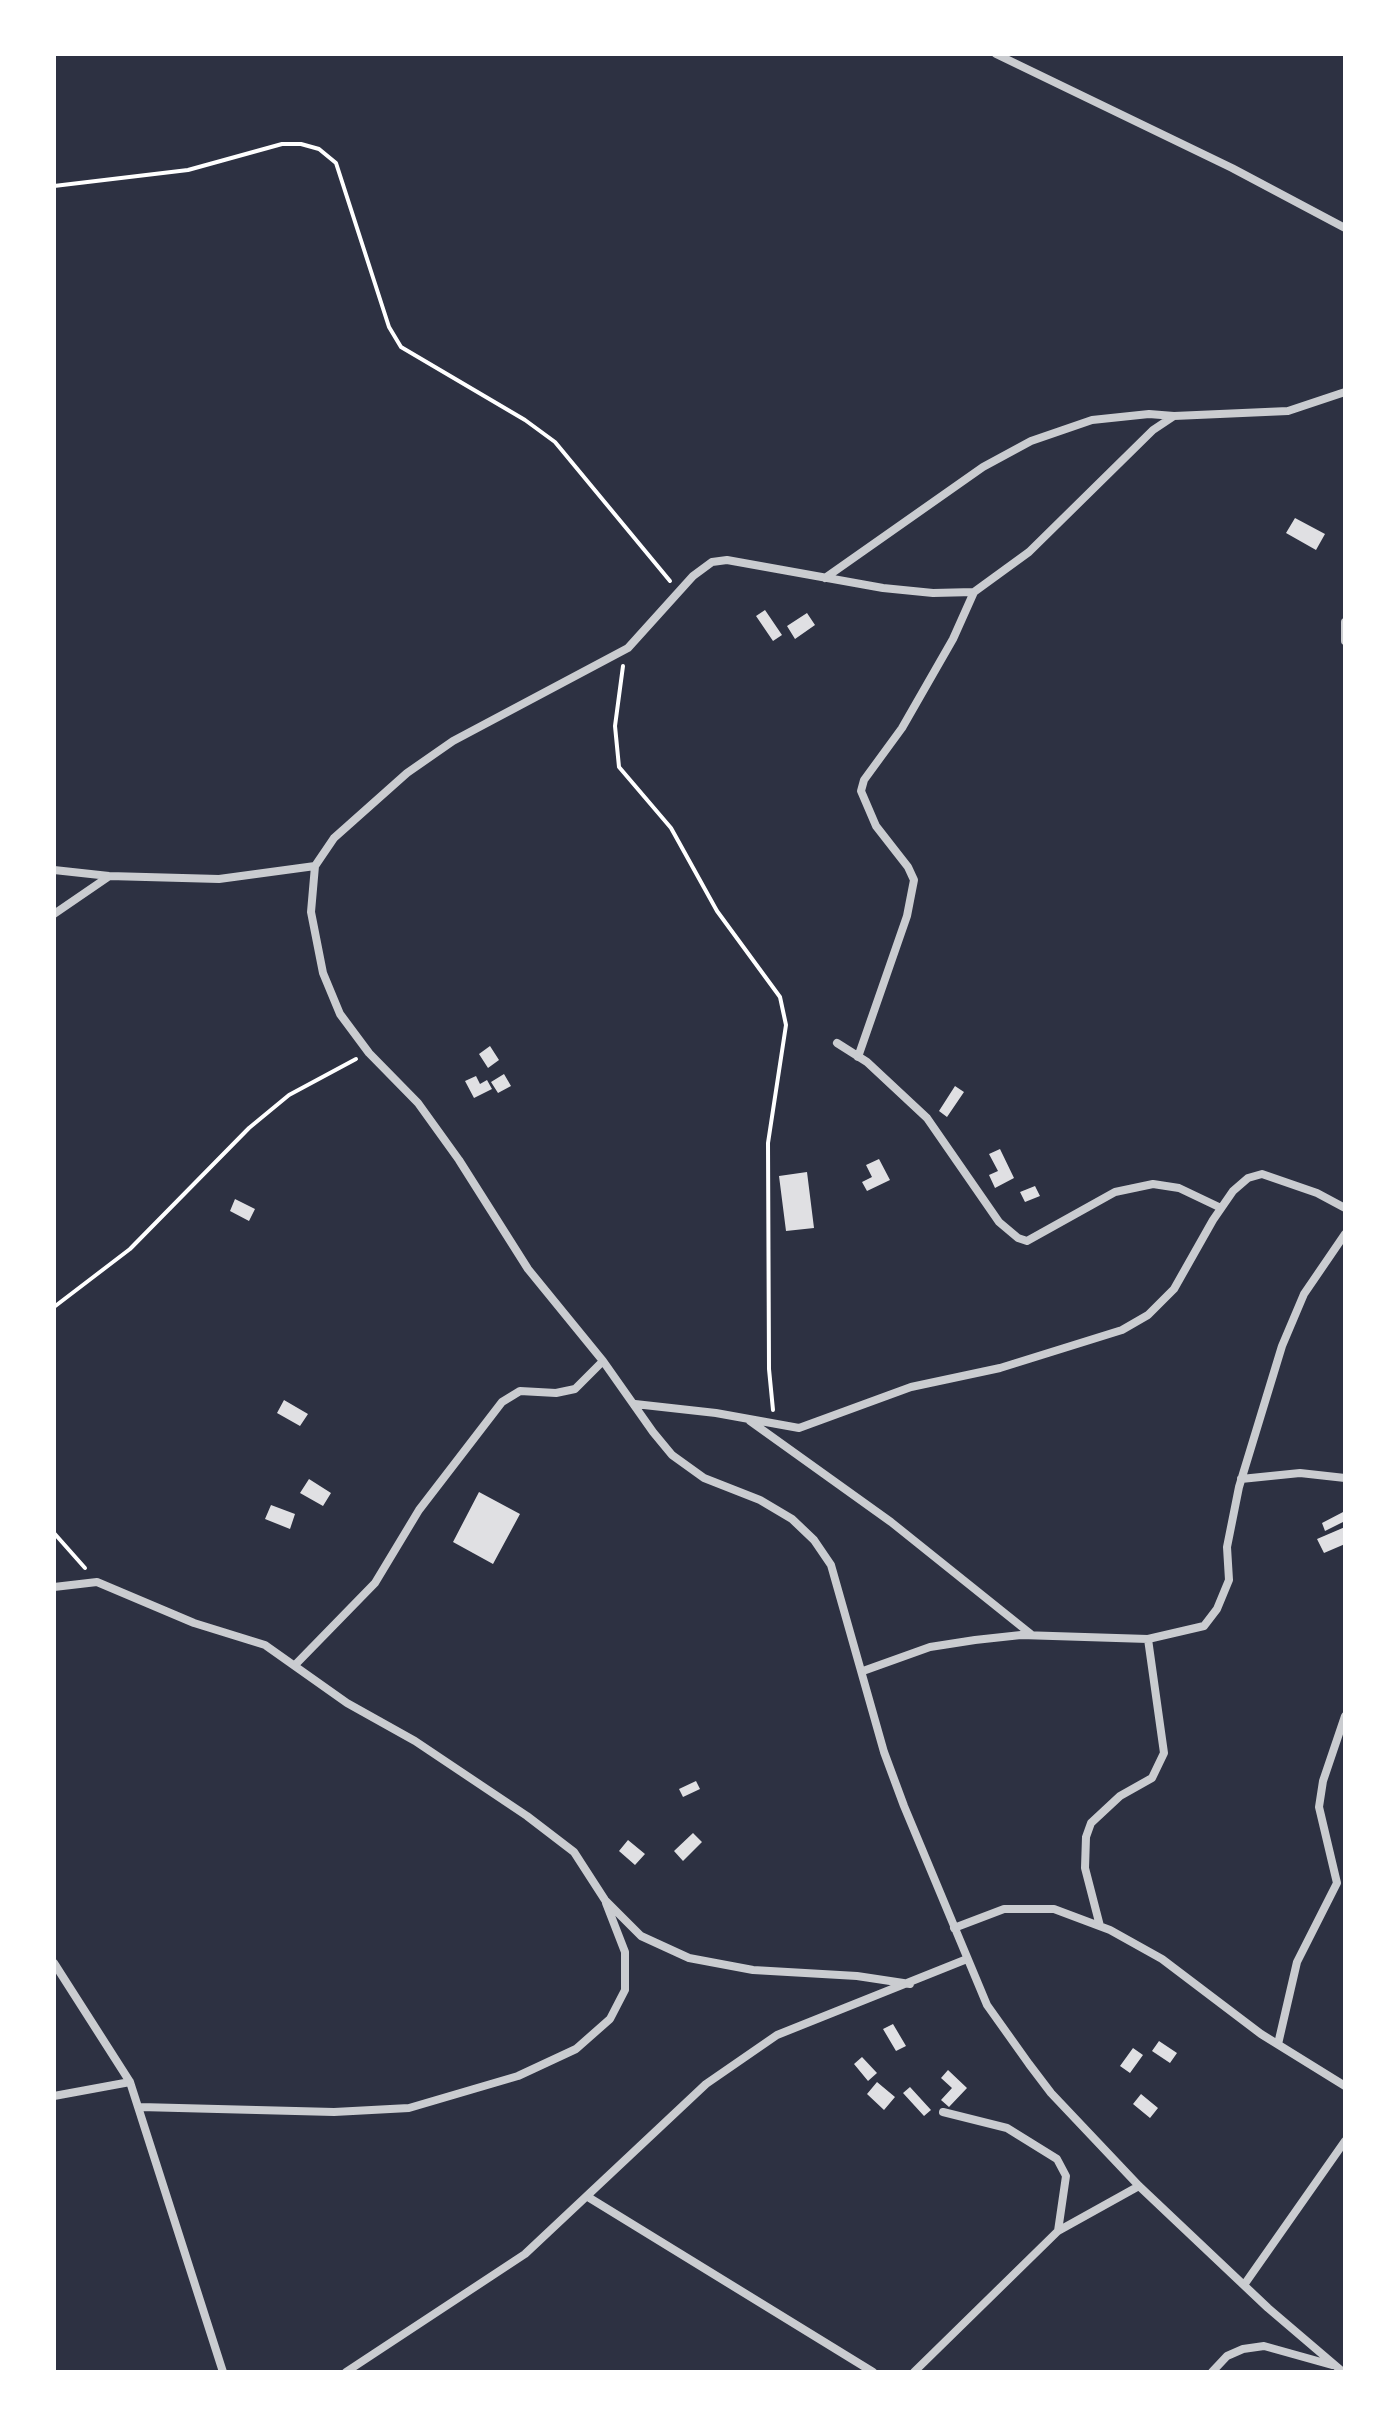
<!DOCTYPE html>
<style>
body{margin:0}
#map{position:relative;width:1399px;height:2426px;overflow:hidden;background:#2d3142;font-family:"Roboto Condensed",sans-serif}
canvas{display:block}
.frame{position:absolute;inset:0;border:56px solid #fff;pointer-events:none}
</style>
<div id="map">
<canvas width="1399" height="2426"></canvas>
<div class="frame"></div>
</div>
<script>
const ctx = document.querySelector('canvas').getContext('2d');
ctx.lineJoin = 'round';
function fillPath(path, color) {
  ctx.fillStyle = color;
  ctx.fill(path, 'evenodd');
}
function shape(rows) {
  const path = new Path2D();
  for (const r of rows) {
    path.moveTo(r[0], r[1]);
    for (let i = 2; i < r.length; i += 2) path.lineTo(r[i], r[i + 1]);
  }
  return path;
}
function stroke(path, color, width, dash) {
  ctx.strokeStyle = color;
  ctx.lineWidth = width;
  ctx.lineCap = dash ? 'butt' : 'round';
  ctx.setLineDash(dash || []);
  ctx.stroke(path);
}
fillPath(shape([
 [1295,518,1325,534,1316,550,1286,533],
 [765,610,782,635,773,641,756,616],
 [807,613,815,625,795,639,787,626],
 [490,1046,499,1060,488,1068,479,1054],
 [504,1074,511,1086,498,1093,491,1082],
 [476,1076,480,1084,487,1080,492,1089,474,1098,465,1081],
 [955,1086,964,1092,947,1117,939,1111],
 [1000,1149,1014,1178,995,1188,989,1175,998,1171,989,1154],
 [879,1159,890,1180,867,1191,862,1182,872,1177,866,1165],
 [807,1172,814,1228,786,1231,779,1176],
 [1035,1186,1040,1196,1025,1202,1020,1192],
 [235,1199,255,1209,249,1221,230,1211],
 [284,1400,308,1414,300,1426,277,1413],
 [309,1479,331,1493,323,1506,300,1493],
 [479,1492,520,1514,493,1564,453,1542],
 [271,1505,295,1514,290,1529,265,1519],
 [1345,1511,1345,1521,1325,1531,1322,1523],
 [1345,1527,1345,1544,1324,1553,1317,1539],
 [696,1781,700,1789,683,1797,679,1789],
 [693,1833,702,1842,683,1861,674,1851],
 [628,1840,645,1854,635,1865,619,1851],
 [893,2024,906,2046,896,2051,883,2029],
 [1159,2041,1177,2053,1170,2063,1152,2051],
 [1133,2048,1143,2055,1130,2073,1120,2066],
 [862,2057,877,2073,868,2081,854,2064],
 [948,2070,967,2088,949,2107,941,2100,952,2088,941,2078],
 [877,2082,895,2097,884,2110,867,2094],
 [910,2087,931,2110,924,2116,903,2093],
 [1141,2094,1158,2108,1150,2118,1133,2104]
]), '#e0e0e3');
stroke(shape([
 [54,186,188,170,282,144,301,144,319,149,336,163,389,327,401,347,525,420,555,442,670,581],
 [623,666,615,726,619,767,671,828,717,911,780,997,786,1025,768,1143,769,1369,773,1410],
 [54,1307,130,1249,249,1128,289,1095,356,1059],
 [54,1533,85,1568]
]), '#fff', 4);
stroke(shape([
 [996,54,1232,168,1345,228],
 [825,578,983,467,1031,441,1092,420,1149,414,1174,416],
 [1345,622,1345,641],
 [54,870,109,876,219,879,315,866],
 [54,914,108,877],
 [837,1043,867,1062,927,1118,999,1222,1018,1238,1027,1241,1115,1192,1153,1184,1179,1188,1221,1208],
 [858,1057,907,916,914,880,908,867,876,826,861,791,864,780,902,728,953,639,974,592],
 [635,1404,716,1413,799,1428,911,1387,1000,1368,1122,1330,1148,1315,1174,1289,1213,1220,1233,1191,1248,1178,1262,1174,1317,1193,1345,1208],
 [750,1421,891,1522,1032,1635],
 [1241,1479,1300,1473,1345,1478],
 [54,1587,97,1582,194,1623,265,1645,347,1703,415,1741,527,1816,574,1852,605,1900,641,1936,689,1958,753,1970,857,1976,910,1984],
 [295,1665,375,1583,419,1510,502,1402,520,1391,556,1393,575,1389,603,1361],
 [863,1671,930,1647,975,1640,1021,1635,1148,1639,1204,1626,1217,1609,1229,1580,1227,1547,1239,1487,1282,1346,1304,1294,1345,1234],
 [1100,1926,1085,1868,1086,1837,1091,1823,1120,1796,1152,1778,1164,1753,1148,1639],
 [954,1928,1004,1909,1054,1909,1110,1930,1162,1959,1261,2034,1345,2086],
 [54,1963,130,2082,223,2372],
 [1278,2044,1297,1962,1337,1883,1319,1807,1323,1781,1345,1716],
 [54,2096,130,2082],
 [140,2107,334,2112,409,2108,518,2076,576,2049,610,2019,625,1990,625,1952,606,1903],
 [943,2112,1007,2128,1057,2159,1066,2176,1058,2231],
 [588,2197,873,2372],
 [1244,2285,1345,2141],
 [346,2372,525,2254,706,2084,777,2035,967,1959],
 [914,2372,1058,2231,1139,2186],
 [1212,2372,1227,2356,1243,2349,1264,2346,1332,2365],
 [1343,2372,1268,2308,1139,2186,1051,2093,1029,2064,987,2005,904,1806,884,1752,831,1565,814,1540,792,1519,760,1500,704,1478,672,1455,653,1432,603,1361,528,1269,459,1160,418,1103,369,1053,340,1014,323,973,311,912,315,866,334,838,407,773,453,741,628,648,693,576,712,562,727,560,883,588,933,593,974,592,1029,552,1153,430,1174,416,1288,411,1345,392]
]), '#caccd0', 8);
</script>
